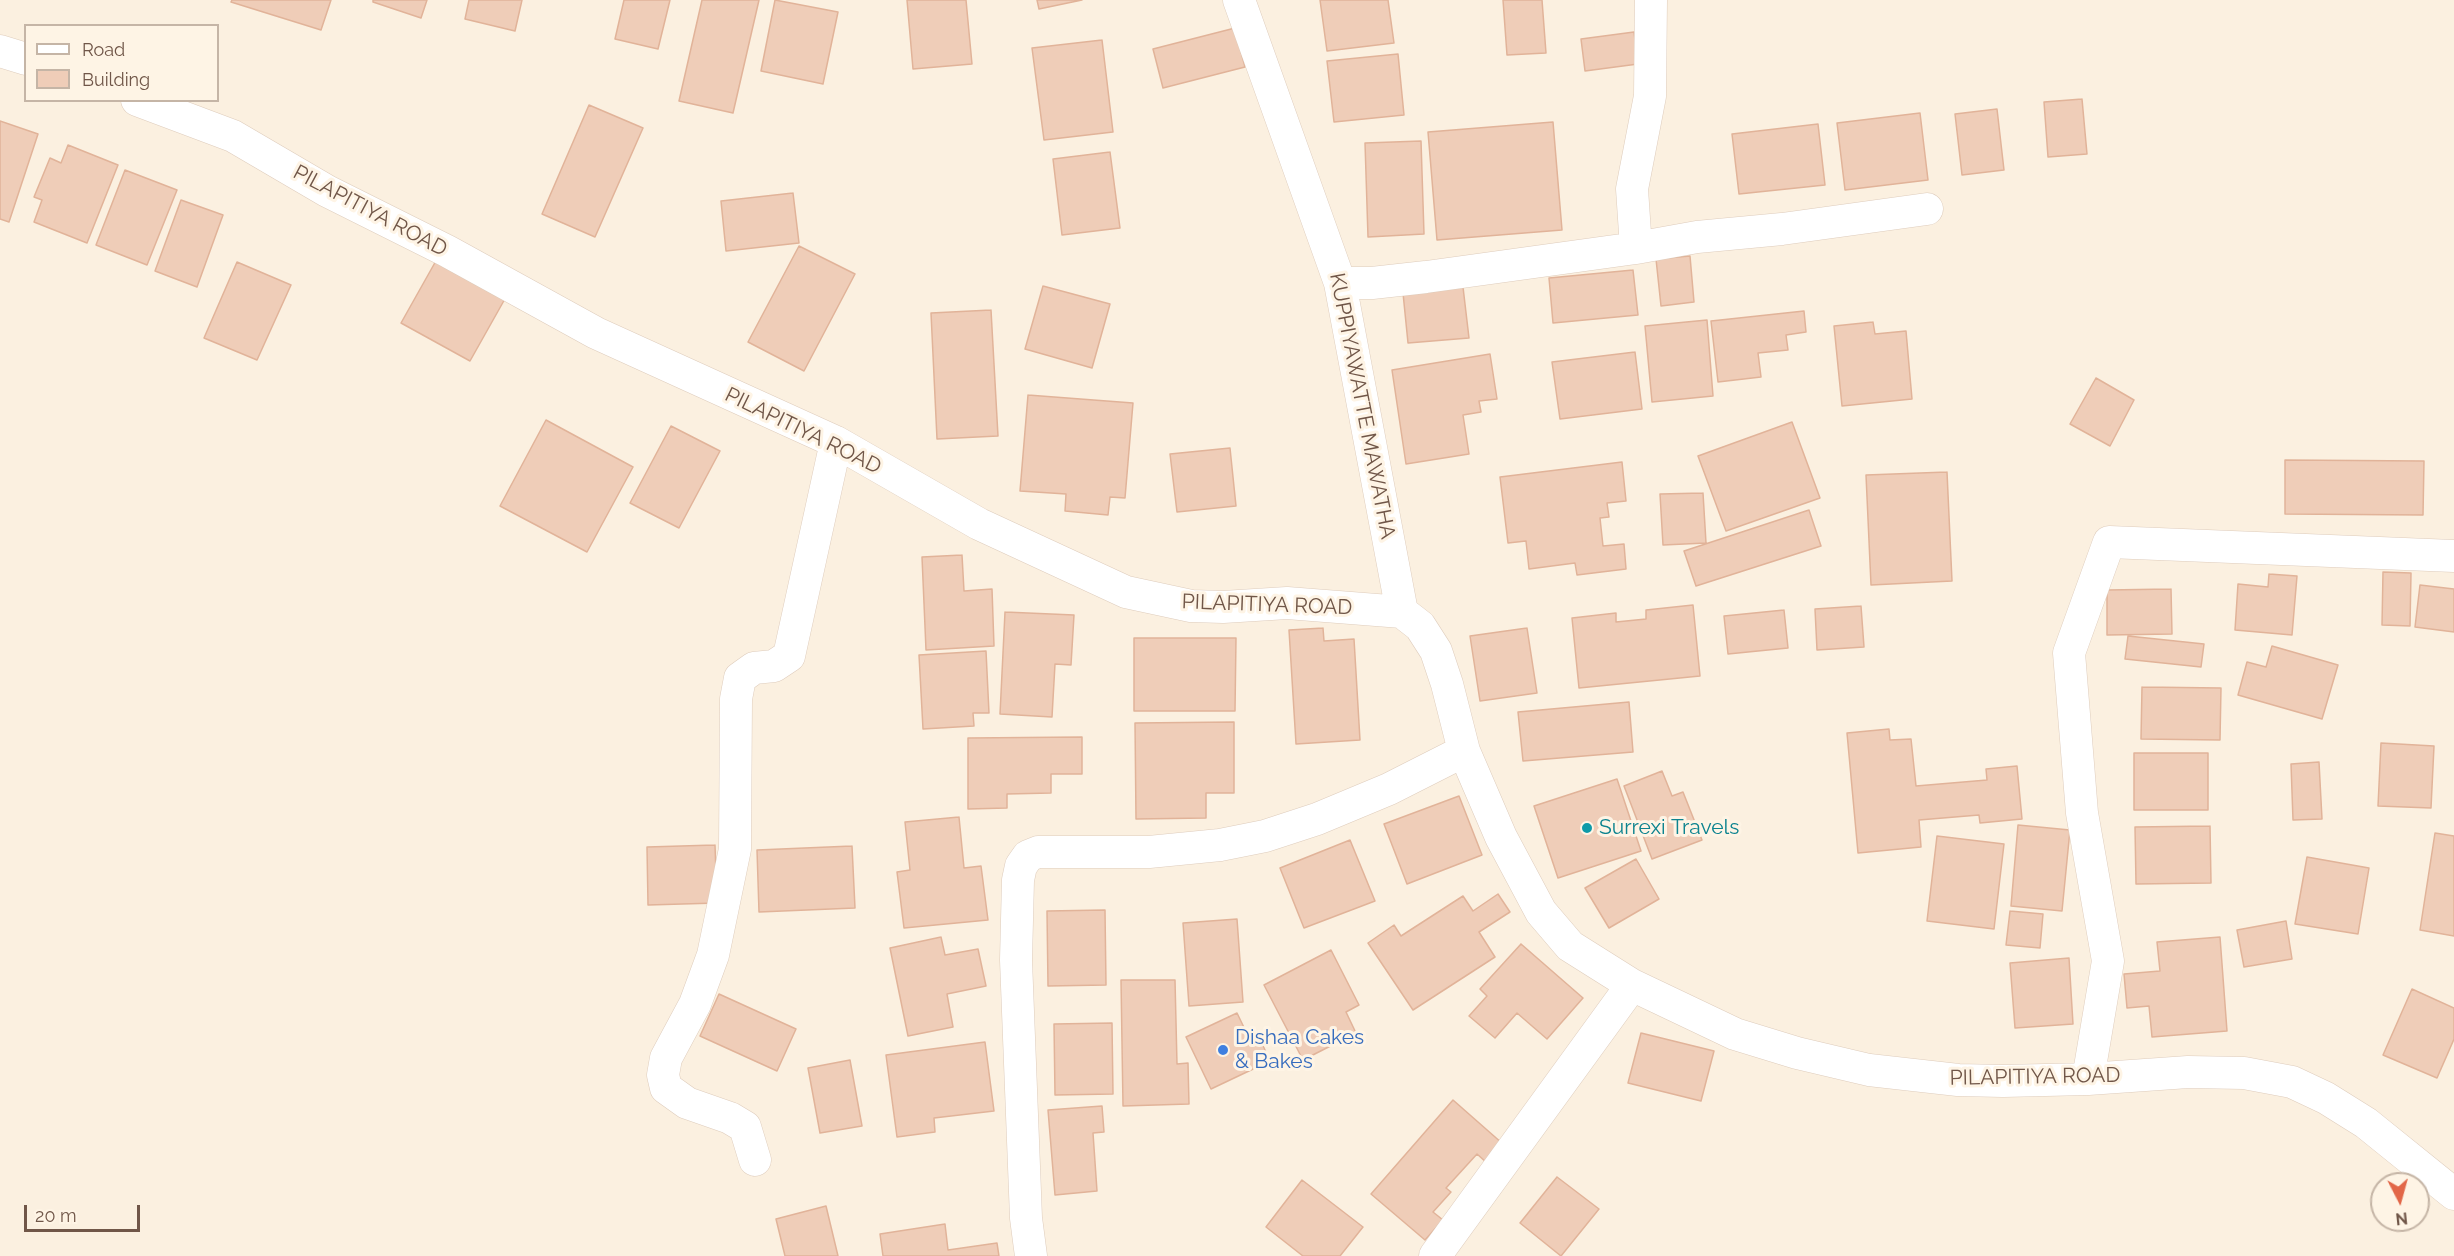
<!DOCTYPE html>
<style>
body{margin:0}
#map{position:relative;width:2454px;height:1256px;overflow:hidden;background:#fbf0e0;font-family:Raleway,sans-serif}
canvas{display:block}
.legend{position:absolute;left:24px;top:24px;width:195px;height:78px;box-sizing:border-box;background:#fef4e5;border:2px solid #c5b5a6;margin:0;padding:8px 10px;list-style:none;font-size:18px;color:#705648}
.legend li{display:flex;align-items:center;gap:12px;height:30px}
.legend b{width:30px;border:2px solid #c5b5a6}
.north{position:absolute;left:2370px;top:1172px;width:60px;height:60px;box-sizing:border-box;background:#fef4e5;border:2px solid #c5b5a6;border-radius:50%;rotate:174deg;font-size:16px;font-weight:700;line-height:24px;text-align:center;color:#705648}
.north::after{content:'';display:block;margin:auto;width:21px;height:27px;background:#e26748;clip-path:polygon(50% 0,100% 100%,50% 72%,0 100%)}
.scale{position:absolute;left:24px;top:1205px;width:116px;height:27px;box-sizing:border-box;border:3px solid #705648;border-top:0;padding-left:8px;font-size:18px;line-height:21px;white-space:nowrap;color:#705648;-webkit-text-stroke:4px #fef4e5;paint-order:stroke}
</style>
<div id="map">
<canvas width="2454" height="1256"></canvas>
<ul class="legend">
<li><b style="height:8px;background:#fff"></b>Road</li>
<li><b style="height:16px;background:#efcdb8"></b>Building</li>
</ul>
<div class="north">N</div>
<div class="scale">20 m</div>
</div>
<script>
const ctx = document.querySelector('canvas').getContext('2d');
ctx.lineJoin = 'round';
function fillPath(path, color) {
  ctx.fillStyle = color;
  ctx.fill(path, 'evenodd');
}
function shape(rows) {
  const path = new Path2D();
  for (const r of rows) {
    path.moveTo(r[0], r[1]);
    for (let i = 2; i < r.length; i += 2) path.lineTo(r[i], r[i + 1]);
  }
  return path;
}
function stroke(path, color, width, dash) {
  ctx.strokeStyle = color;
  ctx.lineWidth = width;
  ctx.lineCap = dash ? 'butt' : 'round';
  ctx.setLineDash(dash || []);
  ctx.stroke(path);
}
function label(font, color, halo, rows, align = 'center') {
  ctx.font = font + ' Raleway,sans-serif';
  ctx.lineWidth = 6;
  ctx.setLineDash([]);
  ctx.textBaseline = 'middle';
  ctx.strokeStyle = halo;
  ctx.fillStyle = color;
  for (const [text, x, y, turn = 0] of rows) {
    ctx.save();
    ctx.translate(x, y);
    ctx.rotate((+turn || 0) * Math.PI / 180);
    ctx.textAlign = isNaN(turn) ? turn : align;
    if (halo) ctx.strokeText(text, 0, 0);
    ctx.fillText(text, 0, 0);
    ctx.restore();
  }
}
const building = shape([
 [232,0,331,0,321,30,231,2,232,0],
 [373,0,427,0,421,18,373,2,373,0],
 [469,0,522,0,515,31,465,19,469,0],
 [624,0,670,0,658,49,615,39,624,0],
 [702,0,759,0,733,113,679,101,702,0],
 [775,0,838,12,823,84,761,71,775,0],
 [907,0,966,0,972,64,913,69,907,0],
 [1037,0,1082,0,1039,9,1037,0],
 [1320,0,1388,0,1394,43,1327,51,1320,0],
 [1503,0,1542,0,1546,53,1507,55,1503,0],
 [1235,28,1245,67,1163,88,1153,49,1235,28],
 [1634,32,1638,64,1585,71,1581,39,1634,32],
 [1102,40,1113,132,1044,140,1032,48,1102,40],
 [1398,54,1404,115,1334,122,1327,61,1398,54],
 [2082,99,2087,154,2048,157,2044,102,2082,99],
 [589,105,643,128,595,237,542,214,589,105],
 [1997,109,2004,170,1962,175,1955,114,1997,109],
 [1920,113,1928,180,1845,190,1837,123,1920,113],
 [0,121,38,134,9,222,0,219,0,121],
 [1553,122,1562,230,1437,240,1428,132,1553,122],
 [1818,124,1825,185,1739,194,1732,134,1818,124],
 [1421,141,1424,234,1368,237,1365,143,1421,141],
 [68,145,118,165,87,243,34,222,42,200,34,197,50,158,61,163,68,145],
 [1110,152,1120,228,1062,235,1053,159,1110,152],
 [125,170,177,190,147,265,96,245,125,170],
 [793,193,799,243,726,251,721,201,793,193],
 [181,200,223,215,197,287,155,271,181,200],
 [799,246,855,274,804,371,748,342,799,246],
 [1690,256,1694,302,1661,306,1656,259,1690,256],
 [437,259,506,297,470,361,401,323,437,259],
 [237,262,291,285,257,360,204,338,237,262],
 [1633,270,1638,315,1553,323,1549,278,1633,270],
 [1043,286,1110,304,1092,368,1025,349,1043,286],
 [1463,287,1469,338,1408,343,1403,293,1463,287],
 [991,310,998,436,937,439,931,313,991,310],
 [1804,311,1806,332,1786,335,1788,350,1758,353,1761,377,1718,382,1711,321,1804,311],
 [1707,320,1713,396,1652,402,1645,326,1707,320],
 [1873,322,1875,334,1906,331,1912,399,1842,406,1834,326,1873,322],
 [1635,352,1642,409,1560,419,1552,362,1635,352],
 [1490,354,1497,399,1479,401,1481,412,1463,415,1469,454,1406,464,1392,370,1490,354],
 [2096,378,2134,400,2110,446,2070,424,2096,378],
 [1028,395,1133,403,1125,498,1110,497,1108,515,1065,511,1066,494,1020,491,1028,395],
 [546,420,633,467,587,552,500,506,546,420],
 [1792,422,1820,498,1726,531,1698,456,1792,422],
 [671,426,720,451,679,528,630,503,671,426],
 [1230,448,1236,506,1177,512,1170,454,1230,448],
 [2285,460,2424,461,2423,515,2285,514,2285,460],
 [1622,462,1626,501,1607,503,1609,517,1600,518,1603,546,1624,544,1626,569,1577,575,1575,563,1529,569,1526,541,1508,543,1500,477,1622,462],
 [1947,472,1952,581,1871,585,1866,475,1947,472],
 [1703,493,1706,543,1663,545,1660,494,1703,493],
 [1809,510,1821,546,1696,586,1684,551,1809,510],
 [962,555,964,591,992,589,994,646,926,650,922,557,962,555],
 [2383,572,2411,573,2410,626,2382,625,2383,572],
 [2269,574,2297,576,2292,635,2235,630,2238,584,2268,587,2269,574],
 [2420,585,2454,589,2454,632,2415,627,2420,585],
 [2171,589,2172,634,2107,635,2107,590,2171,589],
 [1693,605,1700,676,1579,688,1572,618,1616,613,1616,622,1646,619,1646,610,1693,605],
 [1861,606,1864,647,1817,650,1815,609,1861,606],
 [1784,610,1788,648,1728,654,1724,616,1784,610],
 [1005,612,1074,615,1071,665,1055,664,1052,717,1000,714,1005,612],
 [1323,628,1324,641,1354,639,1360,740,1296,744,1289,630,1323,628],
 [1527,628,1537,693,1480,701,1470,636,1527,628],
 [2128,636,2204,644,2201,667,2125,659,2128,636],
 [1134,638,1236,638,1235,711,1134,711,1134,638],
 [2272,646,2338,665,2322,719,2238,695,2247,662,2266,667,2272,646],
 [986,651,989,713,973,713,974,726,923,729,919,655,986,651],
 [2142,687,2221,688,2220,740,2141,739,2142,687],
 [1629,702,1633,752,1523,761,1518,712,1629,702],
 [1234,722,1234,793,1206,793,1206,818,1136,819,1135,723,1234,722],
 [1889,729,1890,740,1911,739,1916,786,1987,780,1986,769,2017,766,2022,819,1980,823,1979,815,1919,820,1921,847,1858,853,1847,733,1889,729],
 [1082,737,1082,774,1051,774,1051,793,1007,794,1007,808,968,809,968,738,1082,737],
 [2381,743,2434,746,2431,808,2378,806,2381,743],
 [2134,753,2208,753,2208,810,2134,810,2134,753],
 [2319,762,2322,819,2293,820,2291,764,2319,762],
 [1662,771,1672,796,1683,792,1702,840,1652,859,1624,786,1662,771],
 [1617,779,1641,851,1558,878,1534,806,1617,779],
 [1459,796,1482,855,1407,884,1384,824,1459,796],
 [959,817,964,868,981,866,988,920,904,928,897,872,910,870,905,822,959,817],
 [2018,825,2070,830,2062,911,2011,906,2018,825],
 [2210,826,2211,883,2136,884,2135,827,2210,826],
 [2435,833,2454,836,2454,936,2420,930,2435,833],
 [1937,836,2004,844,1994,929,1927,921,1937,836],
 [1350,840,1375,901,1304,928,1280,868,1350,840],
 [715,845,717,903,648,905,647,847,715,845],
 [852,846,855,908,759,912,757,850,852,846],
 [2307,857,2369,868,2358,934,2295,924,2307,857],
 [1636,859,1659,899,1609,928,1585,888,1636,859],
 [1498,894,1510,912,1479,932,1495,957,1413,1010,1368,943,1394,925,1401,936,1463,896,1473,911,1498,894],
 [1105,910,1106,985,1048,986,1047,911,1105,910],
 [2010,911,2043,914,2040,948,2006,945,2010,911],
 [1237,919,1243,1002,1189,1006,1183,923,1237,919],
 [2286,921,2292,959,2244,967,2237,930,2286,921],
 [941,937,945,955,978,949,986,986,947,994,953,1027,908,1036,890,948,941,937],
 [2220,937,2227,1031,2152,1037,2149,1006,2127,1008,2124,974,2160,971,2157,942,2220,937],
 [1521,944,1583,998,1547,1039,1517,1013,1495,1038,1469,1016,1487,996,1480,989,1521,944],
 [1331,950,1359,1005,1346,1012,1356,1033,1303,1060,1264,985,1331,950],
 [2069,958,2073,1024,2015,1028,2010,963,2069,958],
 [1121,980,1175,980,1177,1064,1188,1063,1189,1104,1123,1106,1121,980],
 [2412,989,2454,1008,2454,1039,2437,1078,2383,1055,2412,989],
 [719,994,796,1029,777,1071,700,1036,719,994],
 [1237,1013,1252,1044,1260,1039,1270,1061,1211,1089,1186,1037,1237,1013],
 [1112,1023,1113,1094,1055,1095,1054,1024,1112,1023],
 [1641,1033,1714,1051,1701,1101,1628,1083,1641,1033],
 [985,1042,994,1111,934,1118,935,1132,897,1137,886,1055,985,1042],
 [850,1060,862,1126,820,1133,808,1068,850,1060],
 [1453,1100,1503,1144,1487,1163,1477,1154,1446,1188,1451,1192,1433,1212,1443,1220,1425,1240,1371,1194,1453,1100],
 [1102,1106,1104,1132,1093,1133,1097,1191,1055,1195,1048,1110,1102,1106],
 [1557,1177,1599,1209,1561,1256,1520,1223,1557,1177],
 [1302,1180,1363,1227,1340,1256,1303,1256,1266,1227,1302,1180],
 [826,1206,838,1256,785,1256,776,1219,826,1206],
 [945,1224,948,1250,997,1243,999,1256,883,1256,880,1234,945,1224]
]);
fillPath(building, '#efcdb8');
stroke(building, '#e1b399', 1.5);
const minor = shape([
 [1239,0,1340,283,1402,612],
 [0,51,26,59],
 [137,100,233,136,327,191,447,251,596,333,836,442,979,524,1126,592,1191,606,1223,607,1287,603,1402,612,1420,626,1436,651,1447,684,1464,751,1501,837,1541,912,1570,946,1632,985,1735,1034,1797,1053,1869,1070,1958,1080,2003,1081,2088,1079,2188,1072,2244,1073,2292,1082,2326,1098,2366,1123,2454,1194],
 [1636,248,1632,189,1650,96,1651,0],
 [1340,283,1372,283,1426,277,1636,248,1697,237,1782,229,1927,209],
 [2088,1079,2108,961,2082,813,2069,653,2109,542,2454,556],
 [755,1160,745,1127,730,1118,687,1103,666,1088,663,1075,666,1058,695,1004,713,955,735,849,736,699,740,678,754,668,774,666,789,656,836,442],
 [1031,1256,1026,1218,1016,960,1018,880,1021,866,1028,856,1038,852,1149,852,1220,845,1265,836,1317,819,1389,789,1464,751],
 [1435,1256,1632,985]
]);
stroke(minor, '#deccbc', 33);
stroke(minor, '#fff', 32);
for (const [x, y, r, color] of [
 [1587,828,6,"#0f9aa8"],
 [1223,1050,6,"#3f7fe0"]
]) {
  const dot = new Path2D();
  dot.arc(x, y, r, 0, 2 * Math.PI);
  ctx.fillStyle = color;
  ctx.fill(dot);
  stroke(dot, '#fef4e5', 2);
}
label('21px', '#705648', '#fef4e5', [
 ["PILAPITIYA ROAD",370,211,28],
 ["KUPPIYAWATTE MAWATHA",1362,406,79],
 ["PILAPITIYA ROAD",803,431,26],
 ["PILAPITIYA ROAD",1267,605,2],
 ["PILAPITIYA ROAD",2035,1077,-1]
]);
label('21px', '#0d838f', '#fef4e5', [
 ["Surrexi Travels",1599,828]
], 'left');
label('21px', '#366cbe', '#fef4e5', [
 ["Dishaa Cakes",1235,1038],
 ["& Bakes",1235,1062]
], 'left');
</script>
